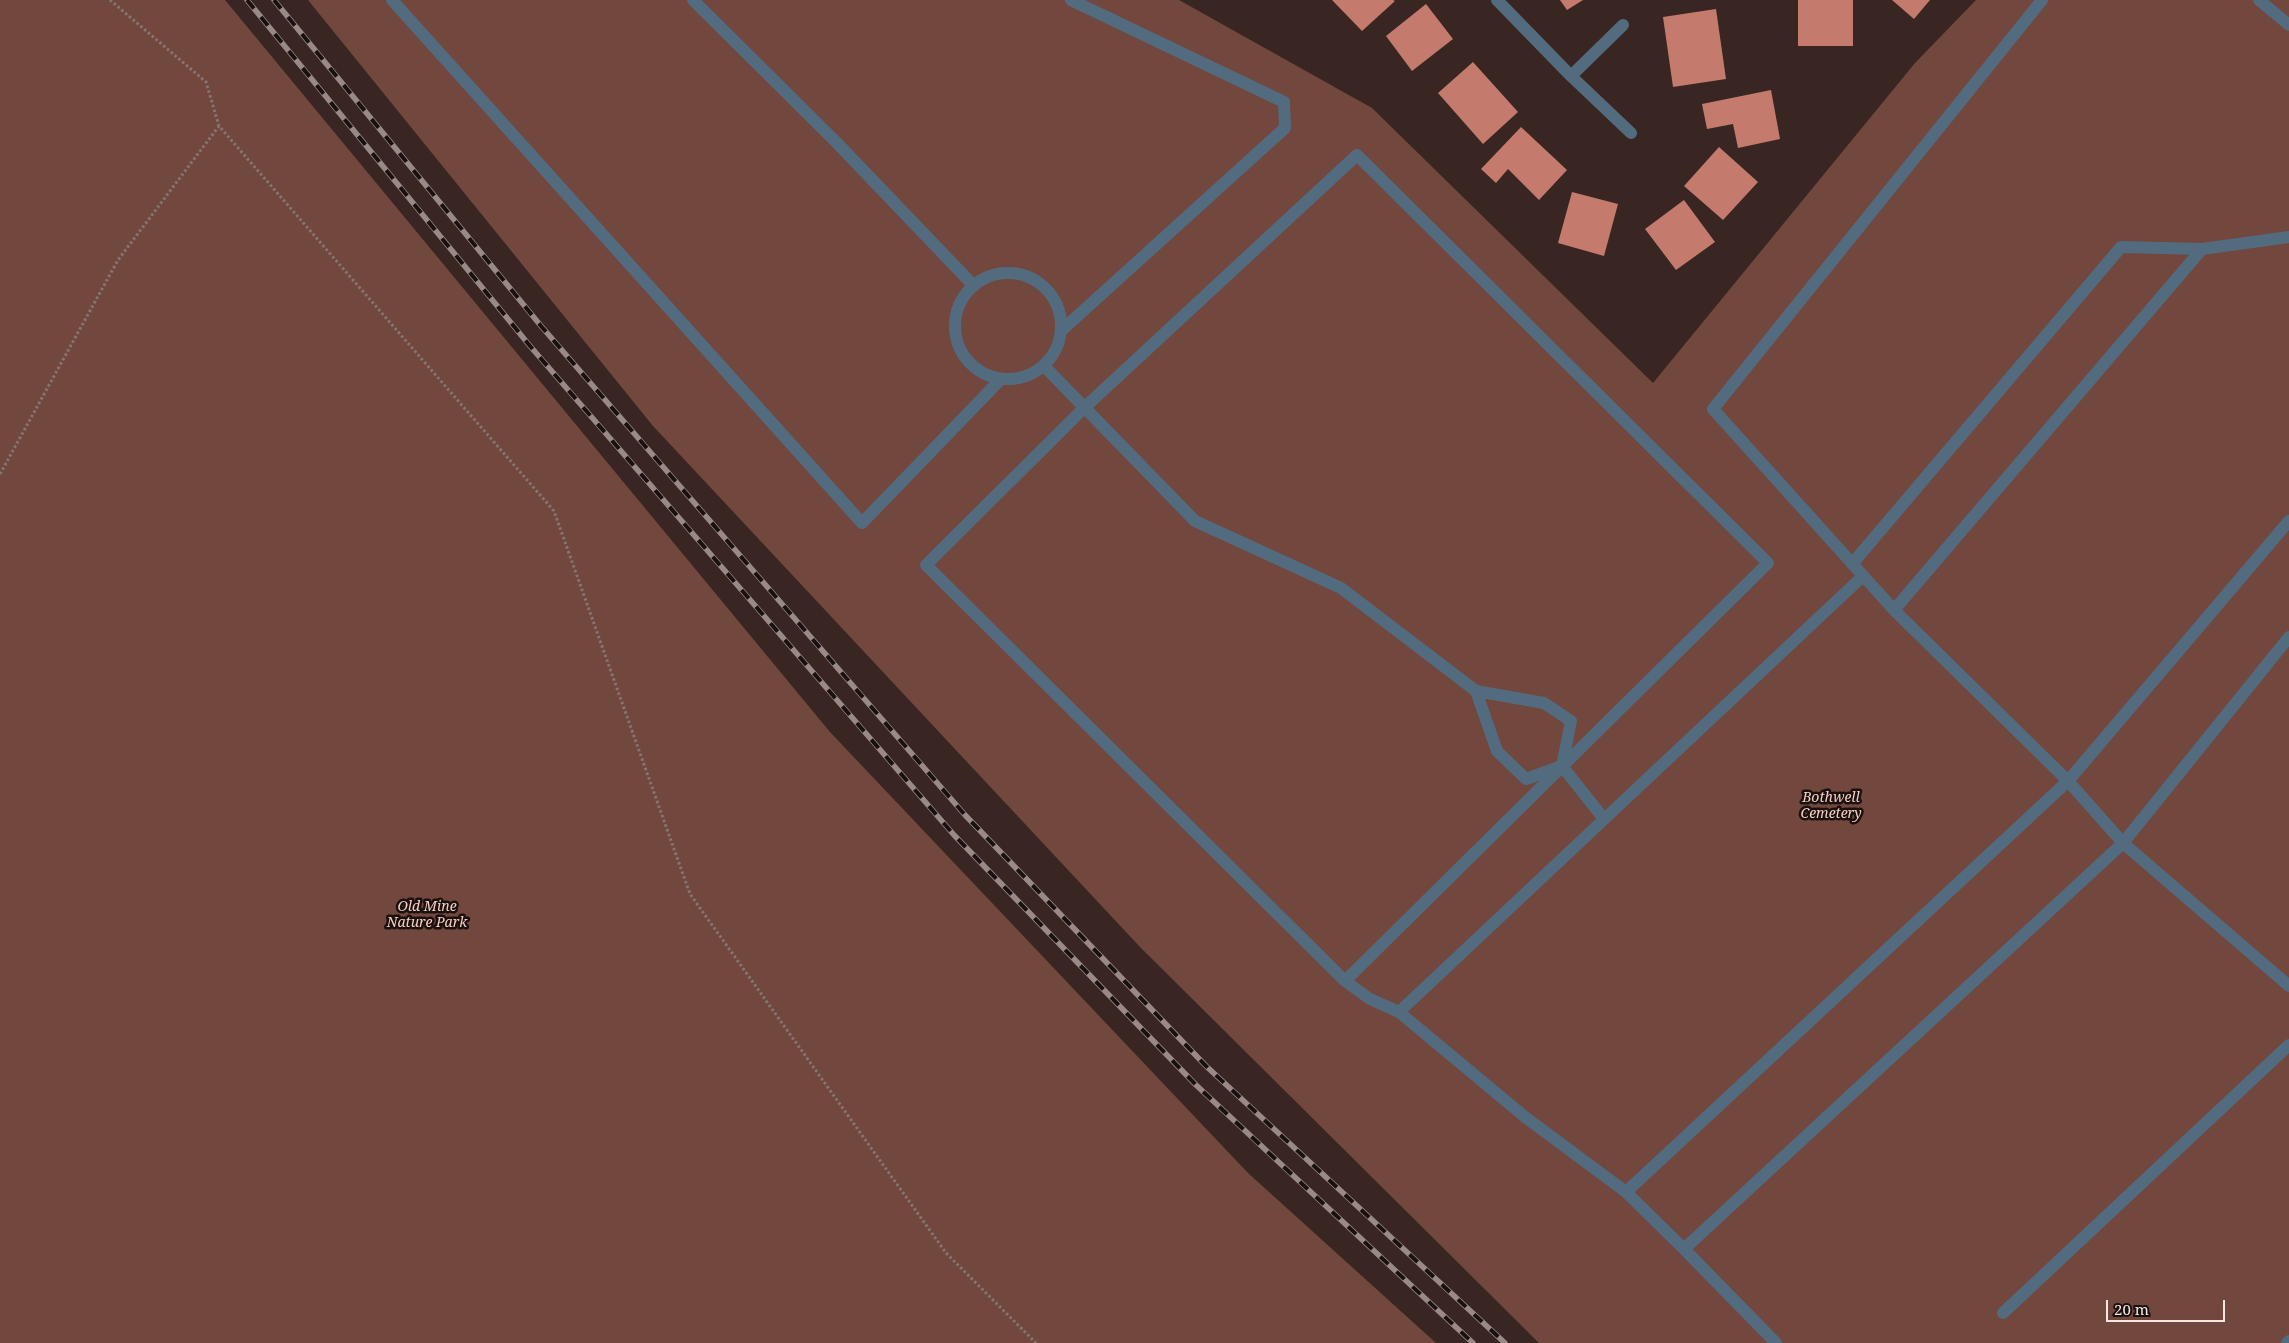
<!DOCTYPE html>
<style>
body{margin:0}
#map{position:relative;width:2289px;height:1343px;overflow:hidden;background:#392622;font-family:"Noto Serif",serif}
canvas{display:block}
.scale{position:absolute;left:2106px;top:1300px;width:119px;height:22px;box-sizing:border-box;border:2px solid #f4e6e3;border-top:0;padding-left:6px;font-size:15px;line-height:18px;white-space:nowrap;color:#f4e6e3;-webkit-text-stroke:4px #1a110f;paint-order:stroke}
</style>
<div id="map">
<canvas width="2289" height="1343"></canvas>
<div class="scale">20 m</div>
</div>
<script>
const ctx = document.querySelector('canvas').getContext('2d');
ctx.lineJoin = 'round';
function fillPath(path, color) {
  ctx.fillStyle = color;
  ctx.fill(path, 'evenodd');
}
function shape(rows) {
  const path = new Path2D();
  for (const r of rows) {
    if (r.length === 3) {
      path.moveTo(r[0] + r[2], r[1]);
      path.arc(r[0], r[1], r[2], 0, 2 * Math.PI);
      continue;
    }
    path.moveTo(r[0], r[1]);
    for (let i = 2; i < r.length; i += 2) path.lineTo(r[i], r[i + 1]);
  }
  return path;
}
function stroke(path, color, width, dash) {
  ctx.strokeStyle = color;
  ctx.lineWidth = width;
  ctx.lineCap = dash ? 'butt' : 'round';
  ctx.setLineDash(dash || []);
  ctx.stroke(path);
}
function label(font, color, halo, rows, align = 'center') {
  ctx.font = font + ' "Noto Serif",serif';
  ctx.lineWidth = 5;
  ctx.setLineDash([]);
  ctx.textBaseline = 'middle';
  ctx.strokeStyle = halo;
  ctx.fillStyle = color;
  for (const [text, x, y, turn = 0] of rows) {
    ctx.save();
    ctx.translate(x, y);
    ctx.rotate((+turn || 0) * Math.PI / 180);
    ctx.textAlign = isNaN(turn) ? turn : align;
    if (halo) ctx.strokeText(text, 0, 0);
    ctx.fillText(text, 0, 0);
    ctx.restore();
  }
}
fillPath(shape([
 [0,0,225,0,830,732,1248,1173,1436,1343,0,1343],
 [308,0,1179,0,1372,108,1653,383,1915,63,1976,0,2289,0,2289,1343,1539,1343,1140,947,653,426]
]), '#72473e');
fillPath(shape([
 [1332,0,1393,0,1395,1,1362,31],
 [1560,0,1583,0,1567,10],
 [1798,0,1853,0,1853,46,1798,46],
 [1892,0,1930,0,1914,19],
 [1426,4,1453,39,1412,71,1386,36],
 [1716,9,1726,79,1673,87,1663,17],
 [1473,62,1518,112,1483,144,1438,93],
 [1771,90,1780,139,1738,148,1733,124,1707,129,1702,104],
 [1521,127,1567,170,1539,200,1508,169,1496,183,1481,169],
 [1719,147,1758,182,1723,220,1684,186],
 [1572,192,1618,204,1604,256,1558,243],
 [1684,200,1715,242,1676,270,1645,229]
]), '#c47b6d');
stroke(shape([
 [110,0,206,82,219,126,554,511,690,894,946,1253,1036,1343],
 [0,474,118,260,219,126]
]), '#867572', 3, [2.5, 2.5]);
stroke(shape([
 [392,0,862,523,1001,379],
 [693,0,837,143,974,286],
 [1497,0,1571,76,1631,133],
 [2259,0,2289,25],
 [1571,76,1623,25],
 [1357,155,1768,563,1345,981,926,565,1084,408,1357,155],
 [2289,237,2202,249,1894,610,2068,781,2123,843,2289,986],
 [1008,326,53],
 [1062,330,1285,128,1284,102,1071,0],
 [1044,366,1195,521,1341,588,1476,691,1544,703,1571,721,1562,766,1526,779,1497,751,1476,691],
 [2289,521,2068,781,1626,1192,1684,1249,2123,843,2289,637],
 [1852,564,2121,247,2202,249],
 [1894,610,1713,409,2042,0],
 [1562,766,1604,819],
 [1345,981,1370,999,1399,1012],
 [1626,1192,1525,1117,1399,1012,1863,576],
 [1684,1249,1776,1343],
 [2003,1313,2289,1045],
 [2287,1343,2289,1341]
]), '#536b7f', 12);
const rail = shape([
 [247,0,530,346,954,835,1196,1085,1473,1343],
 [274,0,541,326,965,815,1206,1066,1505,1343]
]);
stroke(rail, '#9a8a87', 5.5);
stroke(rail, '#1a110f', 4, [11]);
label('italic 14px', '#f8cec5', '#1a110f', [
 ["Bothwell",1831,798],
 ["Cemetery",1831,814],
 ["Old Mine",427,907],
 ["Nature Park",427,923]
]);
</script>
